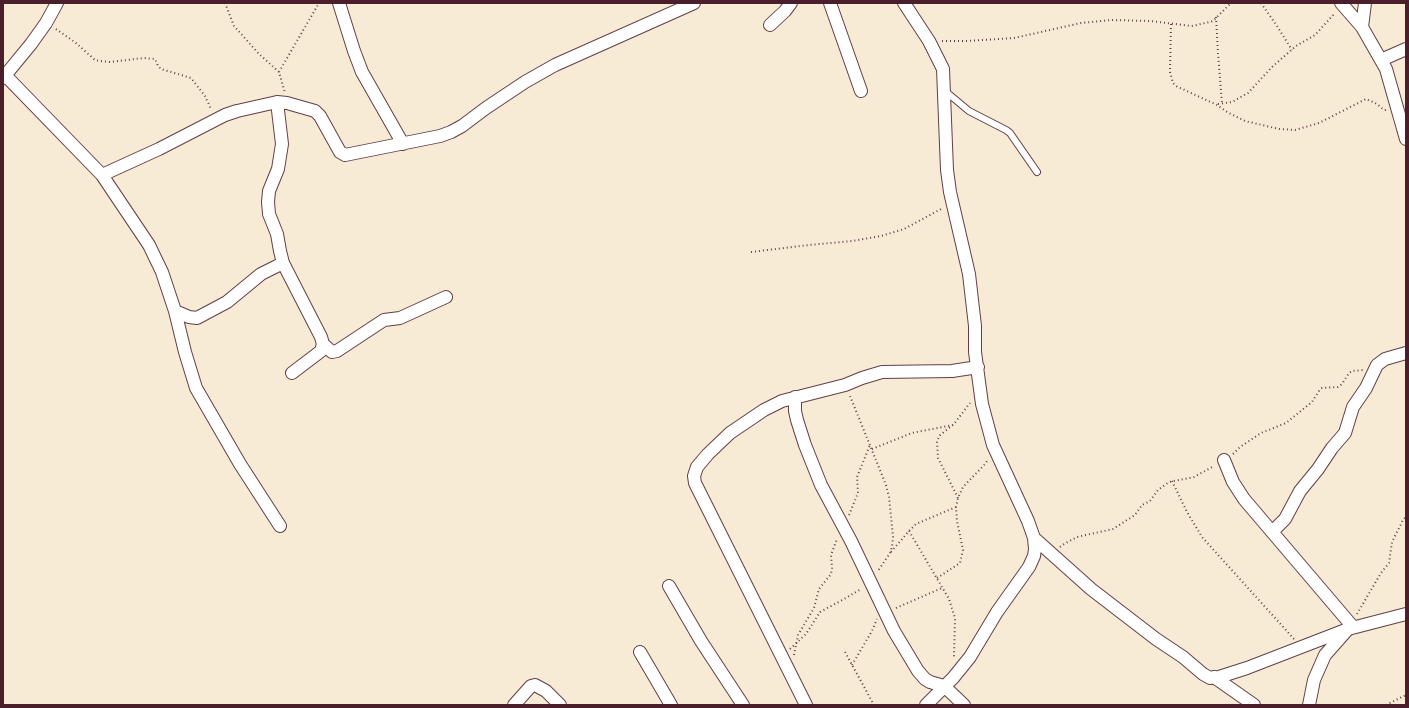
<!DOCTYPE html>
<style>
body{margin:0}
#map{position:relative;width:1409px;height:708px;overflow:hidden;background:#f7ebd6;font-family:Alegreya,serif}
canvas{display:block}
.frame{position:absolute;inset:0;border:4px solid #4a1f2b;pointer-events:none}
</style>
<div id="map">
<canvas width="1409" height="708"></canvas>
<div class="frame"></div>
</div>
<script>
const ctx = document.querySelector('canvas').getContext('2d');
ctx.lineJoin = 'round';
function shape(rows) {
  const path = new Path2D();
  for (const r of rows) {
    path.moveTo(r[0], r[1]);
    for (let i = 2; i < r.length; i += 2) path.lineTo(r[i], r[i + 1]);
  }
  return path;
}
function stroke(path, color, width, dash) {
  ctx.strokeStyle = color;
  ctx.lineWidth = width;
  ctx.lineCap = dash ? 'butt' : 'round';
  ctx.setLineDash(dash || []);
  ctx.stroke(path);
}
const service = shape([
 [945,91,969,111,1006,130,1010,133,1037,172]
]);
const minor = shape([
 [339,3,354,51,362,72,403,144],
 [830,3,861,91],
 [904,3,929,41,943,69,947,170,950,192,969,274,975,326,975,352,982,404,993,445,1028,521,1034,538,1035,549,1034,556,1029,567,997,612,970,657,953,678,926,705],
 [1341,3,1362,27,1386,69,1406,139],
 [770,25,785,11,791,3],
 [1362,27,1365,3],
 [1381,60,1406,49],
 [5,75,102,175,149,245,162,272,175,311,185,352,196,388,240,464,280,526],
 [3,78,31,44,46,23,57,3],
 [277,102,282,144,278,169,269,191,268,202,269,214,277,234,280,251,283,263,321,337,323,344,321,351,292,373],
 [102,175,159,149,225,115,237,111,277,102,287,103,315,111,320,116,340,152,345,155,440,136,451,132,462,126,486,108,525,82,555,65,694,3],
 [175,311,189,317,197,318,227,302,261,274,283,263],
 [323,344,332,352,337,351,384,320,400,318,446,297],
 [795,397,795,411,797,420,805,445,821,485,851,541,894,631,918,671,925,679,930,682,944,686,964,705],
 [1224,460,1233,482,1244,499,1353,627],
 [1272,532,1285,519,1300,491,1318,469,1332,448,1345,433,1353,407,1366,388,1377,365,1385,359,1406,353],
 [1034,538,1091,589,1156,639,1183,657,1203,674,1210,678,1219,677,1247,668,1348,629],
 [669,586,701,641,743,705],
 [640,652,671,705],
 [1214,677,1254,705],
 [514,705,531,686,535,685,546,691,560,705],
 [806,705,695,483,694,476,697,467,708,454,730,433,764,410,782,401,845,385,862,378,882,372,952,371,978,367],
 [1309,705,1314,680,1325,655,1348,629,1406,614]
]);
stroke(service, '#643e45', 8);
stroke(minor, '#643e45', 14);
stroke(shape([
 [225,3,234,26,259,54,279,72,285,93],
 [1261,3,1277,26,1292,50],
 [1216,17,1218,53,1222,104],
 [1171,24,1170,72,1173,83,1176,86,1217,105,1227,112,1245,121,1279,129,1295,130,1319,123,1366,99,1377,104,1384,110,1386,110],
 [56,29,76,43,95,60,100,61,110,62,144,58,155,59,158,66,161,69,191,78,205,96,211,109],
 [942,41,966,41,1014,38,1081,23,1111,20,1150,21,1192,26,1201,24,1213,21,1231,3],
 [279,72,319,3],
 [1218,104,1232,102,1248,93,1272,67,1296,46,1315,35,1335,13],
 [751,252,809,245,852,241,881,236,904,229,943,208],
 [850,396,886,485,889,497,893,537,892,547,890,553,878,571],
 [872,449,912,433,953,425],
 [1233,454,1240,447,1261,433,1286,423,1312,402,1319,391,1322,388,1338,387,1342,384,1349,373,1352,371,1363,370],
 [1172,481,1187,512,1202,537,1294,639],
 [958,498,938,458,937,442,939,436,954,424,970,403],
 [849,515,858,493,857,477,870,445],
 [909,531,949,599,955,618,954,657],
 [1060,547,1064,544,1077,537,1113,529,1135,515,1142,505,1150,501,1158,490,1169,482,1194,477,1214,466],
 [891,552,909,531,916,524,956,507],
 [937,578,960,563,963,550,957,521,956,507,958,498,963,487,986,463,988,459],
 [896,608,942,588],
 [1357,614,1381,573,1389,563,1392,542,1403,520,1406,517],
 [790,649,806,634,820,612,846,598,861,589],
 [845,652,874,705],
 [794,655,798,635,814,608,819,589,831,574,832,568,831,555,837,539],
 [852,665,872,631,877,619],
 [1386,705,1406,695]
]), '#643e45', 2, [1, 3]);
stroke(service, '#fff', 6);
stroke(minor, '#fff', 12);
</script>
